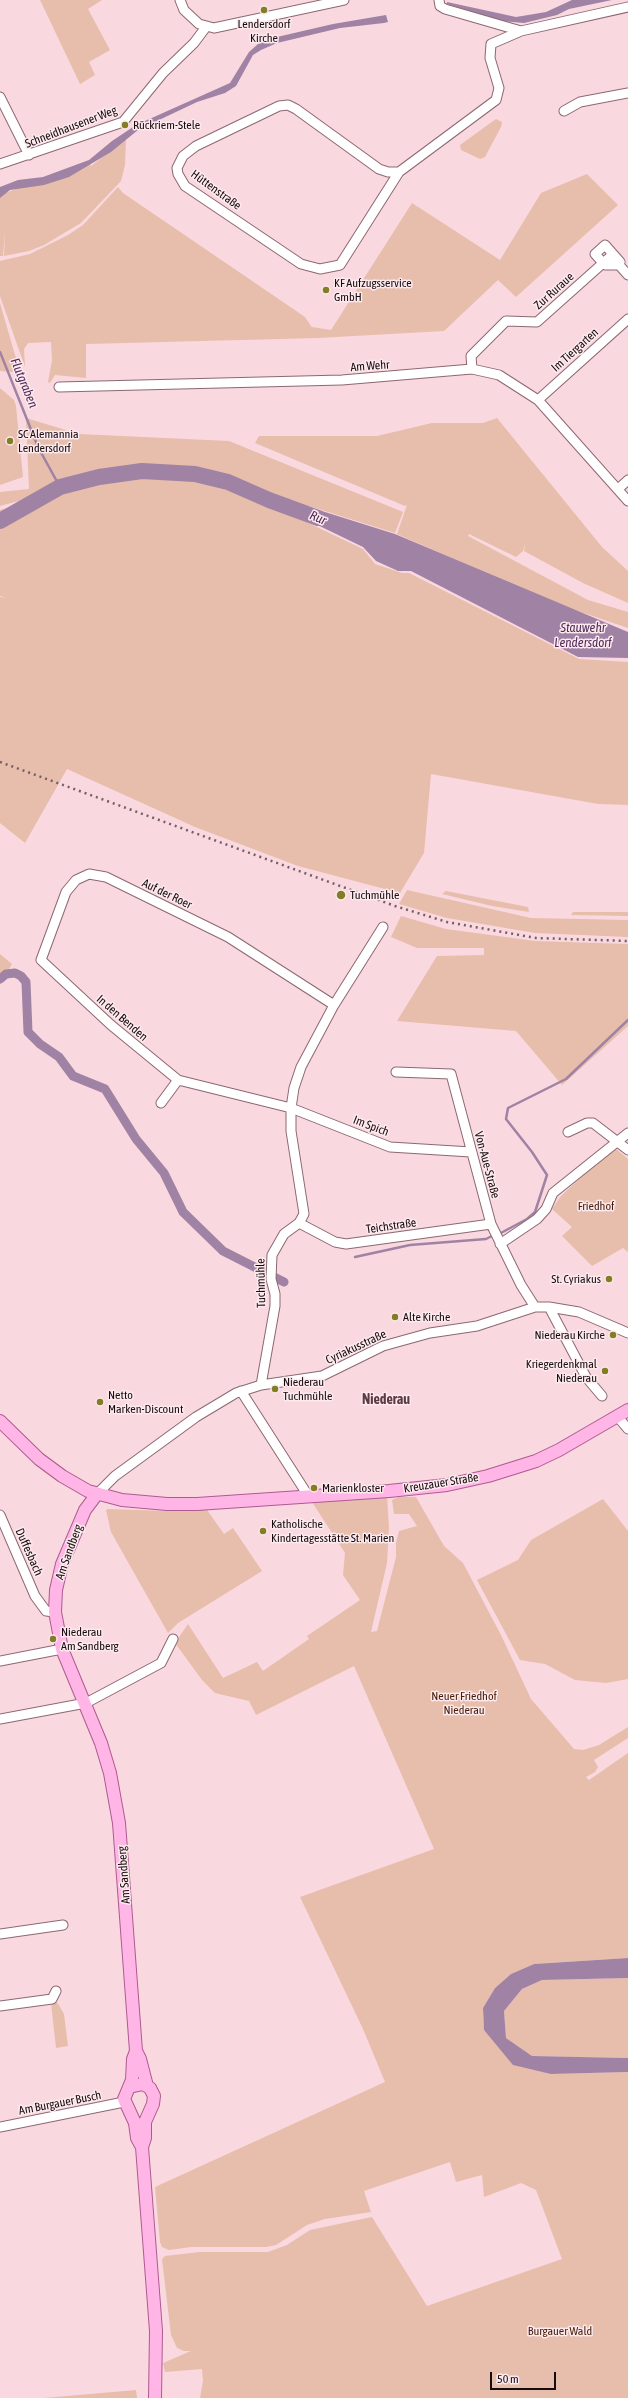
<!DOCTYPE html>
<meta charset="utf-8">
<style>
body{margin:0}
#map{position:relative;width:628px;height:2398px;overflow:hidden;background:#fad8e0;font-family:"Asap Condensed",sans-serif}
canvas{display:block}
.scale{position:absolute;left:490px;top:2372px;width:66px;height:18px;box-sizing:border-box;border:2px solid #180b0e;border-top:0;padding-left:5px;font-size:12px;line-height:14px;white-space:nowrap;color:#180b0e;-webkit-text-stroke:3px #fceaee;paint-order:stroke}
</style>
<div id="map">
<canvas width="628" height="2398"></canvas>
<div class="scale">50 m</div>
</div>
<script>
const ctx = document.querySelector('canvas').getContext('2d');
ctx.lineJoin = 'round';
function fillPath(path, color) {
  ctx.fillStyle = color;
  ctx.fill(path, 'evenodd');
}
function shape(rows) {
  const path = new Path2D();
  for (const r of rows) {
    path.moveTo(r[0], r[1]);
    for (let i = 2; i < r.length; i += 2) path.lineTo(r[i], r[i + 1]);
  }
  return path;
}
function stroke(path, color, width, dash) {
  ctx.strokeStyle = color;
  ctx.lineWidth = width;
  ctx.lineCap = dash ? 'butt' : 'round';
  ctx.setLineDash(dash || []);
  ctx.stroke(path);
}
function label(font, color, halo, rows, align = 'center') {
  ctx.font = font + ' "Asap Condensed",sans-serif';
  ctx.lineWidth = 3;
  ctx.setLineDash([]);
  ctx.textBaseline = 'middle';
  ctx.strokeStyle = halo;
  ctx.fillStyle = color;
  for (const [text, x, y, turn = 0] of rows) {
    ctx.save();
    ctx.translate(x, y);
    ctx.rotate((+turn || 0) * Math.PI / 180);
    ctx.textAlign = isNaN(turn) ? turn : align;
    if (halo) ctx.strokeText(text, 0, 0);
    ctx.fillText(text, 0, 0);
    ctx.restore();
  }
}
fillPath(shape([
 [40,0,102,0,88,9,110,50,89,62,95,75,80,84],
 [496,119,502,122,501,127,485,157,480,159,461,150,460,145],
 [126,139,125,165,121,181,81,223,44,245,29,251,4,256,5,231,3,256,0,256,0,195,89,161,91,166],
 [587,174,618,205,516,297,498,280,444,331,318,338,86,344,86,378,55,375,50,383,48,382,52,360,51,342,28,343,24,349,25,367,0,296,0,261,30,254,68,235,83,225,118,187,123,193,305,317,313,329,312,327,331,330,412,203,500,260,541,193],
 [0,303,15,355,24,373,0,371],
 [0,388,14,400,16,406,23,477,0,485],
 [26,418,79,434,229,441,403,512,395,533,309,506,292,508,230,481,196,472,141,468,0,506,0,492,29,489],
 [497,418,602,547,628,571,628,603,583,583,524,551,525,543,523,551,516,557,469,534,468,536,588,600,628,612,628,628,557,604,397,534,407,505,405,506,255,443,259,436,377,436,432,423,483,423],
 [141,472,192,476,228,485,268,503,297,512,302,520,363,549,375,564,402,573,409,573,579,659,628,662,628,805,598,804,431,774,424,853,400,893,298,866,195,827,67,769,25,843,0,823,0,597,6,598,0,596,0,510],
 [407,890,531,918,628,920,628,937,535,933,447,918,399,904],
 [446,891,528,907,529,912,492,906,442,894],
 [573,912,628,912,628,916,571,915],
 [401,916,446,929,535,941,628,944,628,1026,562,1085,516,1031,397,1021,437,956,484,955,484,948,417,948,391,937],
 [0,954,12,964,0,985],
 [616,1149,628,1159,628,1252,623,1248,592,1266,562,1236,572,1227,552,1209,561,1196,593,1166],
 [387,1496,389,1528,387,1563,371,1632,377,1631,396,1557,396,1543,399,1531,417,1526,409,1514,394,1514,392,1500,399,1497,416,1497,444,1546,463,1563,501,1635,531,1699,574,1749,583,1750,599,1745,628,1727,628,1738,594,1760,598,1767,595,1772,586,1777,589,1780,628,1753,628,1958,534,1964,511,1974,495,1988,483,2008,484,2030,551,2074,628,2072,628,2398,200,2398,203,2381,202,2369,165,2372,163,2363,191,2351,184,2351,177,2348,171,2335,162,2259,165,2256,200,2252,268,2252,287,2245,310,2230,372,2217,427,2306,562,2259,536,2190,521,2183,484,2197,482,2175,456,2182,450,2162,364,2191,371,2212,325,2219,307,2225,276,2245,266,2247,191,2247,169,2250,162,2247,160,2242,155,2187,385,2082,363,2029,300,1897,434,1849,354,1666,256,1715,249,1701,215,1693,202,1680,175,1643,188,1624,223,1678,257,1662,263,1671,309,1639,307,1636,360,1600,343,1575,345,1553,312,1502],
 [603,1499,628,1531,628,1679,606,1683,575,1680,545,1664,520,1660,477,1580,518,1560,531,1540],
 [108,1509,167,1511,207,1510,224,1534,233,1528,262,1571,178,1623,168,1633,111,1532,106,1510],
 [628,1978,628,2058,532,2056,506,2038,504,2011,522,1989,542,1980],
 [57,2002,64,2014,68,2046,56,2048,51,2003],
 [136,2390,137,2398,44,2398]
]), '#e7bdab');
fillPath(shape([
 [572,0,612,0,569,9,557,15,524,23,502,21,447,4,447,2,516,17,546,12],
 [386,15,388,22,384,23,340,28,277,43,261,50,253,55,236,86,225,93,197,102,138,130,111,152,69,177,44,185,10,190,0,198,0,187,18,180,43,177,89,160,112,141,136,125,230,83,249,52,258,44,277,37,333,24],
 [309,507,395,534,628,632,628,658,578,657,411,571,398,571,376,561,363,547,303,518,298,511],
 [628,1958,628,1978,542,1980,522,1989,504,2011,506,2038,532,2056,628,2058,628,2072,551,2074,513,2065,484,2030,483,2008,495,1988,511,1974,534,1964]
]), '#a082a5');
stroke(shape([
 [0,352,38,447,60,487],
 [499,1234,527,1219,535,1212,547,1175,532,1152,506,1119,508,1108,566,1079,628,1020],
 [355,1257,410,1245,486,1239,494,1235]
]), '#a082a5', 2.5);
stroke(shape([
 [0,979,6,974,15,973,21,976,26,982,28,1032,40,1044,59,1057,73,1076,105,1089,136,1139,164,1173,183,1212,223,1251,284,1282]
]), '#a082a5', 9);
stroke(shape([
 [0,521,60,487,99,477,142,471,195,474,228,482,269,500,318,518]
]), '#a082a5', 16);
const minor = shape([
 [180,0,184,10,199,24,214,28,344,0],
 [439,0,440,6,445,9,521,31],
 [0,97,29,155],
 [564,111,580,102,628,93],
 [0,164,123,122,163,73,194,43,206,27],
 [399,172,388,172,379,169,296,109,288,105,279,106,196,146,183,156,177,168,178,174,185,186,301,264,320,269,340,265,399,172,496,100,499,88,490,58,491,44,521,31,628,7],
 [605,245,620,262,617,265,605,265,595,254,605,245],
 [472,369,471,356,506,321,537,322,611,256,628,275],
 [59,387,342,380,472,369,499,375,538,400,628,501],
 [538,400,628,319],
 [618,489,628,480],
 [334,1005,228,937,106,877,89,874,76,880,66,892,41,960,111,1025,178,1080,291,1108,390,1147,471,1152],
 [396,1072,451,1074,491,1224,521,1285,535,1307],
 [161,1103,178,1080],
 [568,1132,587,1123,593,1123,628,1150],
 [299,1223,335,1242,346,1244,491,1224],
 [500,1244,537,1219,546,1209,553,1193,628,1133],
 [549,1307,586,1377,602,1396],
 [261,1385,275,1306,275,1294,271,1279,272,1255,284,1234,299,1223,304,1214,291,1131,291,1108,294,1088,301,1067,334,1005,383,927],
 [241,1391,309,1497],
 [617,1416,628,1429],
 [97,1494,115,1476,196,1417,236,1393,261,1385,322,1376,383,1346,430,1333,477,1326,535,1307,549,1307,579,1312,628,1333],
 [0,1515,35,1596,46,1611,55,1612],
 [0,1661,62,1649],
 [0,1719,86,1703,161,1663,173,1639],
 [0,1934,63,1925],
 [0,2006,52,1999,56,1991],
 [0,2127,124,2102]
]);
const major = shape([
 [0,1421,39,1459,62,1476,88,1491,122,1500,167,1504,197,1504,389,1491,447,1485,488,1476,536,1461,559,1450,628,1410],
 [97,1494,85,1510,62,1564,56,1590,55,1612,62,1649,101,1743,110,1773,119,1823,136,2051,133,2059,132,2080,124,2099,135,2123,137,2138,142,2147],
 [136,2051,140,2059,147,2086],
 [129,2087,143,2084,150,2088,154,2096,153,2104,145,2122,145,2138,142,2147,156,2331,155,2398]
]);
stroke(minor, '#8c6871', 11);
stroke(major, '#ae5a90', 14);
stroke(minor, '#fff', 9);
stroke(major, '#ffb6e6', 12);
stroke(shape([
 [0,762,395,906,447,922,536,938,628,941]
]), '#745f64', 2.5, [2, 4]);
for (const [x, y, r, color] of [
 [264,10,4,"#837d23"],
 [125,125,4,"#837d23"],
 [326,290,4,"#837d23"],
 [10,441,4,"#837d23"],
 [341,895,5,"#837d23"],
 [609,1279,4,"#837d23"],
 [395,1317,4,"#837d23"],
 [613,1335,4,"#837d23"],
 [605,1371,4,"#837d23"],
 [275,1389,4,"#837d23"],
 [100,1402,4,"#837d23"],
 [314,1488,4,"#837d23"],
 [263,1531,4,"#837d23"],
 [53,1639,4,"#837d23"]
]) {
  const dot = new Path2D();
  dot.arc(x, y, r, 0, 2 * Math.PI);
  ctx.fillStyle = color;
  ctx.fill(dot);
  stroke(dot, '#fceaee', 1.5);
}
label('12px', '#180b0e', '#fceaee', [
 ["Lendersdorf",264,24,"center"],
 ["Kirche",264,38,"center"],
 ["Rückriem-Stele",133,125],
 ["KF Aufzugsservice",334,283],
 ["GmbH",334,297],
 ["SC Alemannia",18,434],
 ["Lendersdorf",18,448],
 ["Tuchmühle",350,895],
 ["St. Cyriakus",601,1279,"right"],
 ["Alte Kirche",403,1317],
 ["Niederau Kirche",605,1335,"right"],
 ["Kriegerdenkmal",597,1364,"right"],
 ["Niederau",597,1378,"right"],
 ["Niederau",283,1382],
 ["Tuchmühle",283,1396],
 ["Netto",108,1395],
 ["Marken-Discount",108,1409],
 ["Marienkloster",322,1488],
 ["Katholische",271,1524],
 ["Kindertagesstätte St. Marien",271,1538],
 ["Niederau",61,1632],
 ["Am Sandberg",61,1646]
], 'left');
label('12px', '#180b0e', '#fceaee', [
 ["Schneidhausener Weg",71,127,-21],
 ["Hüttenstraße",216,190,36],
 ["Zur Ruraue",554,291,-42],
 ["Im Tiergarten",575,350,-42],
 ["Am Wehr",370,366,-4],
 ["Auf der Roer",167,894,26],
 ["In den Benden",122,1018,41],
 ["Im Spich",371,1126,21],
 ["Von-Aue-Straße",487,1165,75],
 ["Teichstraße",391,1226,-8],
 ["Tuchmühle",261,1283,-91],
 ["Cyriakusstraße",356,1347,-25],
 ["Kreuzauer Straße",441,1483,-9],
 ["Duffesbach",29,1552,66],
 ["Am Sandberg",69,1552,-70],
 ["Am Sandberg",124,1875,-94],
 ["Am Burgauer Busch",60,2103,-11]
]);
label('12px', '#471b06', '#fceaee', [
 ["Friedhof",596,1206],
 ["Neuer Friedhof",464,1696],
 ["Niederau",464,1710],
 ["Burgauer Wald",560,2331]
]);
label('italic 13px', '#522a59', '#fceaee', [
 ["Flutgraben",24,383,68],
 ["Rur",318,518,23],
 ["Stauwehr",583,628],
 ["Lendersdorf",583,643]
]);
label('bold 14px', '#5c3b44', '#fceaee', [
 ["Niederau",386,1400]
]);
</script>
